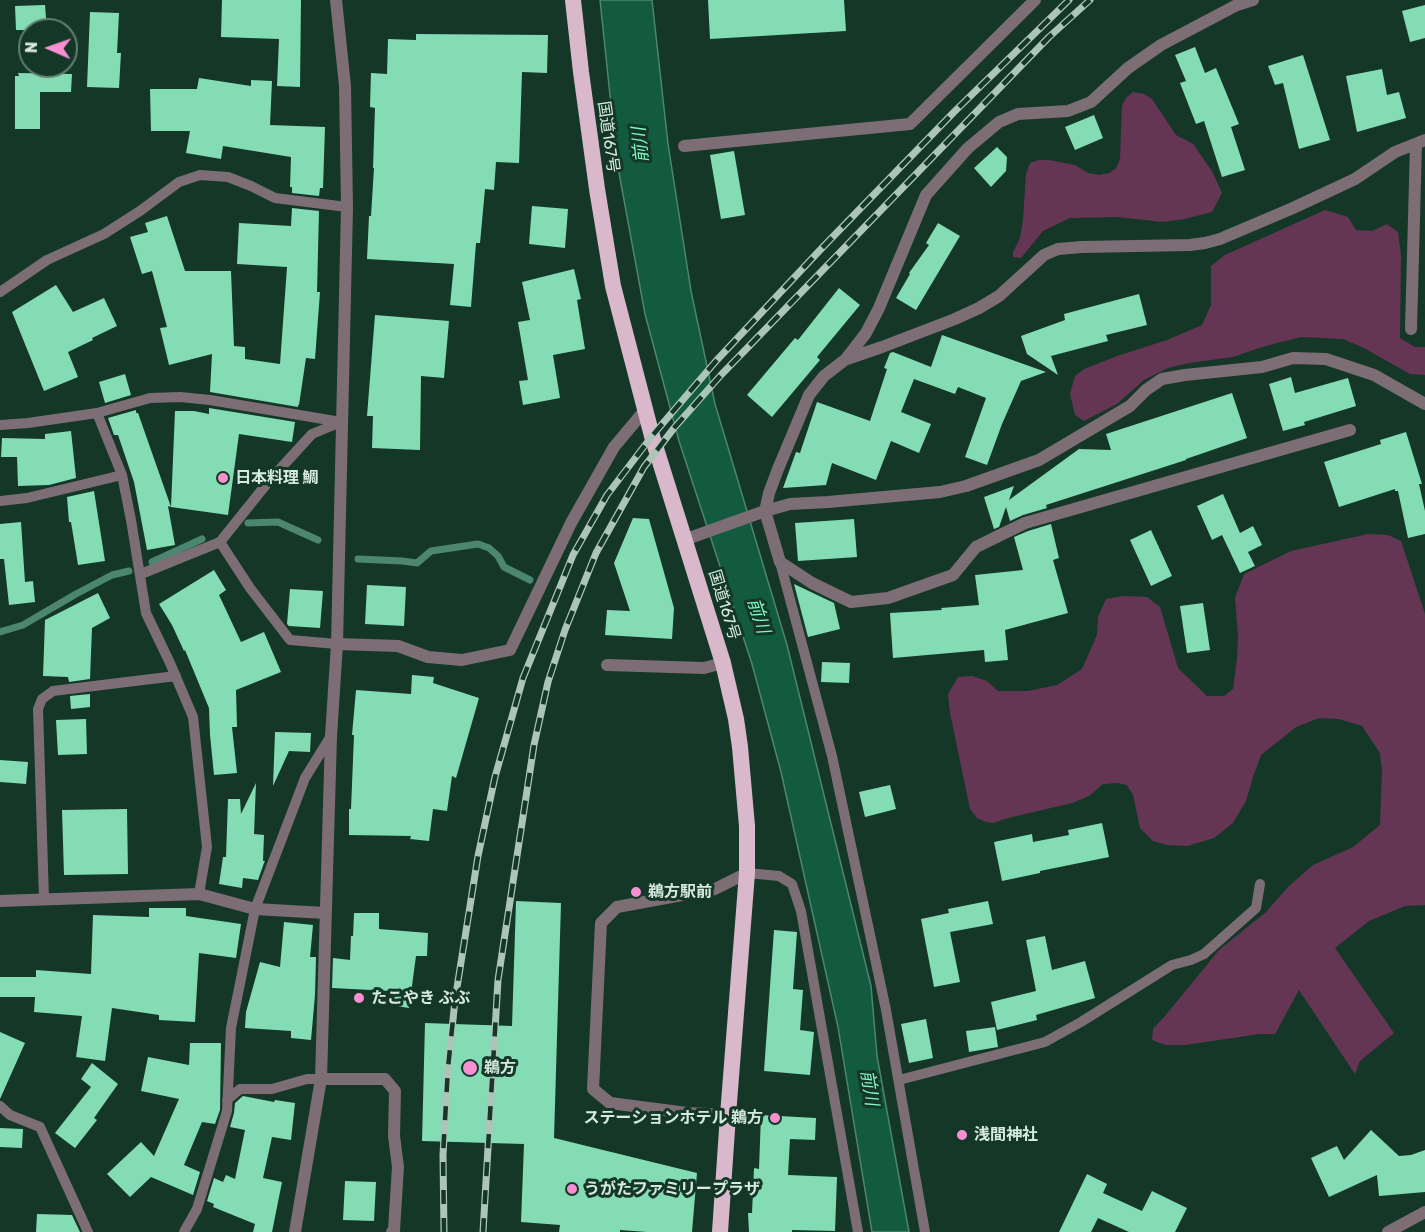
<!DOCTYPE html>
<meta charset="utf-8">
<style>
body{margin:0}
#map{position:relative;width:1425px;height:1232px;overflow:hidden;background:#143728;font-family:Rubik,sans-serif}
canvas{display:block}
.north{position:absolute;left:18px;top:18px;width:60px;height:60px;box-sizing:border-box;background:#143728;border:2px solid #627f72;border-radius:50%;rotate:272deg;font-size:16px;font-weight:700;line-height:24px;text-align:center;color:#d6eae0}
.north::after{content:'';display:block;margin:auto;width:21px;height:27px;background:#f690d0;clip-path:polygon(50% 0,100% 100%,50% 72%,0 100%)}
</style>
<div id="map">
<canvas width="1425" height="1232"></canvas>
<div class="north">N</div>
</div>
<script>
const ctx = document.querySelector('canvas').getContext('2d');
ctx.lineJoin = 'round';
function fillPath(path, color) {
  ctx.fillStyle = color;
  ctx.fill(path, 'evenodd');
}
function shape(rows) {
  const path = new Path2D();
  for (const r of rows) {
    path.moveTo(r[0], r[1]);
    for (let i = 2; i < r.length; i += 2) path.lineTo(r[i], r[i + 1]);
  }
  return path;
}
function stroke(path, color, width, dash) {
  ctx.strokeStyle = color;
  ctx.lineWidth = width;
  ctx.lineCap = dash ? 'butt' : 'round';
  ctx.setLineDash(dash || []);
  ctx.stroke(path);
}
function label(font, color, halo, rows, align = 'center') {
  ctx.font = font + ' Rubik,"Noto Sans JP",sans-serif';
  ctx.lineWidth = 6;
  ctx.setLineDash([]);
  ctx.textBaseline = 'middle';
  ctx.strokeStyle = halo;
  ctx.fillStyle = color;
  for (const [text, x, y, turn = 0] of rows) {
    ctx.save();
    ctx.translate(x, y);
    ctx.rotate((+turn || 0) * Math.PI / 180);
    ctx.textAlign = isNaN(turn) ? turn : align;
    if (halo) ctx.strokeText(text, 0, 0);
    ctx.fillText(text, 0, 0);
    ctx.restore();
  }
}
fillPath(shape([
 [1133,92,1144,94,1152,99,1176,135,1193,144,1212,171,1222,193,1212,212,1185,219,1163,222,1117,217,1070,218,1043,231,1021,258,1013,257,1013,252,1020,238,1023,220,1026,174,1030,163,1039,160,1049,160,1075,165,1088,173,1099,175,1109,173,1116,168,1120,159,1122,106,1126,98],
 [1325,210,1348,217,1356,230,1372,231,1387,224,1398,232,1401,255,1400,338,1415,347,1425,347,1425,375,1410,374,1364,348,1343,339,1301,337,1262,347,1233,357,1189,363,1168,368,1144,380,1117,404,1084,421,1075,415,1070,394,1075,376,1084,369,1120,355,1167,340,1202,325,1211,305,1211,266,1225,255],
 [1368,534,1388,535,1401,541,1425,614,1425,905,1405,906,1369,921,1335,948,1394,1033,1360,1061,1355,1074,1299,990,1275,1034,1260,1034,1185,1045,1166,1045,1152,1040,1153,1029,1165,1016,1219,950,1266,912,1289,886,1313,865,1353,847,1380,825,1382,771,1380,753,1362,726,1339,719,1319,718,1296,727,1261,755,1253,777,1246,801,1233,823,1214,838,1187,846,1167,845,1153,841,1140,828,1133,795,1127,785,1117,783,1103,784,1089,796,1072,803,1008,818,993,823,986,822,977,818,970,809,950,713,948,694,958,677,972,676,987,681,998,691,1028,691,1057,685,1082,669,1097,635,1098,617,1106,599,1123,596,1147,597,1160,607,1178,668,1207,696,1224,696,1233,689,1237,659,1238,636,1235,598,1244,574,1291,551]
]), '#653654');
const water = shape([
 [600,0,652,0,668,144,691,291,715,404,787,645,871,986,877,1056,909,1232,872,1232,838,1027,781,772,752,664,679,441,645,314,617,162,600,0]
]);
fillPath(water, '#125b40');
stroke(water, '#4d8670', 1.5);
stroke(shape([
 [248,523,278,522,318,540],
 [358,559,402,561,417,563,431,551,478,544,489,548,498,556,504,567,530,580],
 [152,562,202,539],
 [0,632,23,625,76,594,112,575,129,571]
]), '#4d8670', 7);
fillPath(shape([
 [222,0,301,0,300,87,277,86,279,39,221,37],
 [708,0,844,0,846,31,710,39],
 [45,5,47,30,16,30,15,6],
 [1425,5,1425,38,1410,42,1402,11],
 [90,12,119,13,117,53,121,53,119,88,87,87],
 [416,34,548,35,547,73,522,72,519,163,496,162,494,190,485,189,480,243,476,243,471,307,450,305,454,264,367,259,369,216,371,216,374,168,373,168,375,108,370,107,371,73,387,74,388,39,416,40],
 [1195,47,1205,73,1216,68,1239,124,1231,127,1245,170,1222,177,1204,121,1196,124,1180,83,1186,81,1175,55],
 [1303,55,1330,140,1299,149,1283,83,1275,85,1268,66],
 [1382,69,1387,95,1399,92,1406,118,1357,132,1346,76],
 [18,73,72,74,71,92,40,92,40,129,15,129,15,76,19,76],
 [199,78,251,86,251,80,272,81,270,125,325,127,323,188,320,188,319,196,292,193,292,187,290,187,291,157,223,146,221,159,186,153,190,131,151,131,150,89,197,89],
 [1094,115,1103,138,1075,150,1065,127],
 [997,147,1007,157,1006,171,991,187,974,168],
 [734,151,745,215,721,219,710,155],
 [532,206,568,209,565,248,529,244],
 [292,208,319,211,317,292,320,292,315,359,306,358,299,405,298,405,298,407,210,392,212,354,169,365,160,328,167,327,152,271,142,274,130,237,148,232,145,223,167,216,185,271,231,271,234,346,245,347,245,359,280,364,287,267,237,264,239,223,291,226],
 [938,223,960,236,916,310,896,298,910,274,909,273,929,245,926,243],
 [574,269,581,299,577,300,585,349,553,355,560,398,523,405,519,381,528,380,518,322,530,320,522,282],
 [56,285,73,312,104,298,117,326,92,338,93,340,68,352,78,377,44,391,12,312],
 [839,288,860,305,817,357,820,360,772,417,747,395,795,338,798,340],
 [1139,294,1147,325,1106,335,1108,341,1051,356,1058,375,1027,354,1021,336,1065,320,1064,314],
 [375,315,449,321,444,378,421,376,420,450,372,448,373,416,367,416],
 [942,335,1046,372,1021,381,1002,424,987,465,965,457,986,398,958,387,955,394,914,379,901,412,931,424,919,453,891,441,876,480,832,463,826,485,783,488,796,452,800,453,817,402,870,421,887,369,884,368,890,353,893,352,931,367],
 [125,374,131,395,105,403,99,382],
 [1291,377,1295,393,1348,378,1356,406,1304,422,1305,425,1283,431,1269,384],
 [1232,393,1247,438,1186,459,1186,460,1046,505,1047,508,1023,515,1010,521,1006,507,999,527,994,529,984,497,1014,486,1009,500,1079,449,1111,450,1106,434],
 [209,408,295,422,292,442,239,434,228,515,171,507,175,411,194,411,209,414],
 [136,410,136,413,138,413,171,507,168,506,175,545,147,550,134,482,118,435,114,435,108,418],
 [71,431,76,478,49,485,18,486,17,457,1,457,2,438,45,439,45,434],
 [1406,432,1422,484,1419,484,1425,511,1425,534,1408,538,1398,491,1395,491,1395,489,1339,507,1324,462,1381,444,1380,440],
 [94,491,105,561,78,565,71,522,69,522,67,497],
 [1223,494,1240,533,1253,526,1262,545,1248,552,1255,566,1240,573,1222,535,1212,540,1197,506],
 [633,518,649,519,674,608,672,639,605,635,607,610,630,611,614,563],
 [854,519,857,557,798,561,795,523],
 [21,522,25,582,33,581,35,602,9,605,4,559,0,559,0,524],
 [1051,524,1059,558,1053,560,1068,613,1005,630,1008,660,985,662,984,650,893,658,890,613,942,610,941,608,979,605,975,575,1023,570,1014,537,1028,531],
 [1151,530,1172,576,1151,586,1130,540],
 [214,570,226,590,219,595,241,642,264,632,281,672,236,690,237,727,232,727,237,773,214,775,210,735,209,708,185,650,184,651,172,625,159,604],
 [794,584,834,603,840,629,808,637],
 [367,585,406,587,404,626,365,624],
 [290,589,323,591,320,628,289,626,287,624],
 [98,593,110,618,92,628,90,679,69,682,68,677,43,676,45,620],
 [1203,603,1210,650,1187,653,1180,606],
 [822,662,850,663,849,683,821,682],
 [412,675,434,677,433,683,479,698,456,778,452,776,447,811,433,809,429,841,410,839,411,836,349,835,349,809,351,809,354,735,352,735,356,690,411,694],
 [90,694,90,707,71,709,70,696],
 [86,719,87,754,58,755,56,720],
 [275,732,311,733,310,752,289,751,273,786],
 [0,760,28,762,26,784,0,782],
 [256,783,254,834,264,835,263,861,265,861,264,863,258,880,243,878,242,888,219,884,223,857,226,857,228,799,240,799,241,814],
 [890,785,896,809,865,817,859,792],
 [127,809,128,874,64,875,62,810],
 [1102,823,1109,857,1040,871,1040,873,1002,881,994,842,1032,834,1033,842,1069,835,1068,830],
 [516,901,561,903,554,1138,697,1173,692,1232,647,1232,620,1230,620,1232,559,1232,560,1225,521,1222,524,1144,422,1141,425,1023,512,1026],
 [988,901,993,924,950,932,960,982,934,987,921,919,949,913,948,909],
 [149,908,186,908,186,916,241,924,236,958,199,953,195,1022,159,1020,159,1015,112,1008,105,1061,76,1057,82,1016,34,1012,35,997,0,997,0,977,36,977,36,970,91,974,93,915,149,917],
 [354,913,379,913,379,929,428,933,427,956,416,956,409,1008,390,1005,391,991,332,988,333,958,350,960,351,936,353,936],
 [284,922,313,925,310,957,316,957,315,995,311,1040,291,1038,291,1031,245,1028,246,1012,260,962,280,967],
 [774,930,797,932,793,989,803,990,800,1030,814,1032,810,1075,764,1071],
 [1045,936,1052,970,1085,961,1095,998,1036,1015,1037,1020,997,1030,991,1002,1036,991,1026,940],
 [926,1019,933,1058,909,1063,901,1024],
 [995,1027,998,1047,969,1052,966,1031],
 [0,1032,25,1043,0,1099],
 [190,1043,221,1043,220,1110,215,1124,202,1122,184,1165,200,1172,193,1195,151,1177,130,1197,107,1174,141,1142,154,1156,179,1099,141,1091,148,1057,189,1065],
 [92,1063,118,1084,94,1118,97,1120,75,1148,55,1133,91,1087,81,1079],
 [243,1096,274,1102,275,1100,295,1103,291,1140,272,1137,263,1178,282,1182,272,1232,253,1232,255,1224,213,1207,214,1204,207,1201,214,1178,223,1182,226,1175,235,1179,245,1130,230,1127,234,1113,235,1103],
 [761,1115,816,1118,815,1140,790,1139,788,1175,837,1177,835,1231,792,1230,792,1232,749,1232,748,1213,752,1213,754,1168,759,1169],
 [0,1128,23,1129,22,1148,0,1147],
 [1371,1130,1399,1156,1411,1155,1425,1150,1425,1192,1379,1196,1377,1175,1329,1197,1311,1158,1337,1146,1344,1160],
 [1087,1174,1107,1184,1103,1193,1142,1211,1152,1191,1187,1208,1175,1232,1129,1232,1098,1218,1091,1232,1059,1232],
 [345,1181,376,1182,374,1221,343,1220],
 [37,1214,72,1215,80,1232,36,1232]
]), '#84dcb4');
stroke(shape([
 [0,292,47,260,104,234,140,211,179,182,200,175,228,177,251,186,275,198,347,207],
 [97,413,122,475,131,520,146,613,170,663,193,717,207,847,199,894],
 [0,425,28,423,97,413,150,398,180,397,210,400,341,422],
 [0,501,27,498,122,475],
 [220,542,250,588,290,640,337,644],
 [780,562,832,756,886,1010,925,1232],
 [141,574,220,542,269,481,312,434,341,422],
 [747,873,779,876,792,884,801,911,858,1232],
 [44,899,38,709,42,699,53,691,176,676],
 [899,1080,1045,1042,1081,1022,1172,965,1191,960,1204,954,1256,908,1260,884],
 [227,1100,240,1089,272,1089,307,1079,321,1079],
 [0,1106,10,1115,40,1127,88,1232],
 [184,1232,197,1209,227,1111,231,1028,255,909,305,778,331,736]
]), '#7d6e76', 10);
stroke(shape([
 [1253,0,1237,5,1161,45,1128,68,1091,102,1068,111,1018,114,999,122,968,148,926,195,879,308,866,333,846,359,824,376,809,395,778,469,769,493,765,511,780,562,812,583,851,602,888,598,953,575,976,547,1025,523,1350,430],
 [684,146,910,124,1035,0],
 [1411,329,1416,144],
 [847,359,882,347,955,319,979,308,999,296,1044,255,1058,249,1082,247,1190,245,1205,243,1220,239,1293,208,1355,179,1395,152,1425,140],
 [684,540,765,511,790,504,828,502,940,492,966,486,1039,460,1130,406,1146,390,1162,379,1185,375,1262,367,1293,358,1326,359,1374,375,1425,404],
 [337,644,398,646,428,657,462,660,510,650,571,523,614,447,645,410],
 [607,665,704,668,723,663],
 [0,901,199,894,255,909,325,913],
 [1388,1232,1425,1212]
]), '#7d6e76', 12);
stroke(shape([
 [321,1079,385,1079,395,1091,394,1136,398,1167,394,1230,392,1232],
 [728,1115,687,1113,610,1103,593,1089,601,923,617,907,715,889,747,873],
 [295,1232,321,1079,331,736,337,644,347,207,345,86,336,0]
]), '#7d6e76', 12);
stroke(shape([
 [573,0,581,72,597,189,613,286,652,436,723,663,736,719,740,747,747,826,747,873,728,1115,720,1232]
]), '#d9b8cb', 16);
const rail = shape([
 [444,1232,443,1155,448,1068,455,1000,478,856,495,777,523,678,573,555,607,495,652,436,716,361,821,249,954,112,1069,0],
 [483,1232,498,980,534,745,548,682,565,630,596,553,644,467,674,428,721,375,1049,37,1090,0]
]);
stroke(rail, '#adc5b9', 7);
stroke(rail, '#143728', 4.5, [14]);
for (const [x, y, r, color] of [
 [223,478,6,"#f690d0"],
 [636,892,6,"#f690d0"],
 [359,998,6,"#f690d0"],
 [470,1068,8,"#f690d0"],
 [775,1118,6,"#f690d0"],
 [962,1135,6,"#f690d0"],
 [572,1189,6,"#f690d0"]
]) {
  const dot = new Path2D();
  dot.arc(x, y, r, 0, 2 * Math.PI);
  ctx.fillStyle = color;
  ctx.fill(dot);
  stroke(dot, '#143728', 2);
}
label('16px', '#d6eae0', '#143728', [
 ["国道167号",608,137,82],
 ["国道167号",724,605,73]
]);
label('bold 16px', '#d6eae0', '#143728', [
 ["日本料理 鯛",235,478],
 ["鵜方駅前",648,892],
 ["たこやき ぶぶ",371,998],
 ["鵜方",484,1068],
 ["ステーションホテル 鵜方",763,1118,"right"],
 ["浅間神社",974,1135],
 ["うがたファミリープラザ",584,1189]
], 'left');
label('italic 18px', '#7ff8c4', '#143728', [
 ["前川",641,145,-96],
 ["前川",758,616,72],
 ["前川",869,1088,81]
]);
</script>
